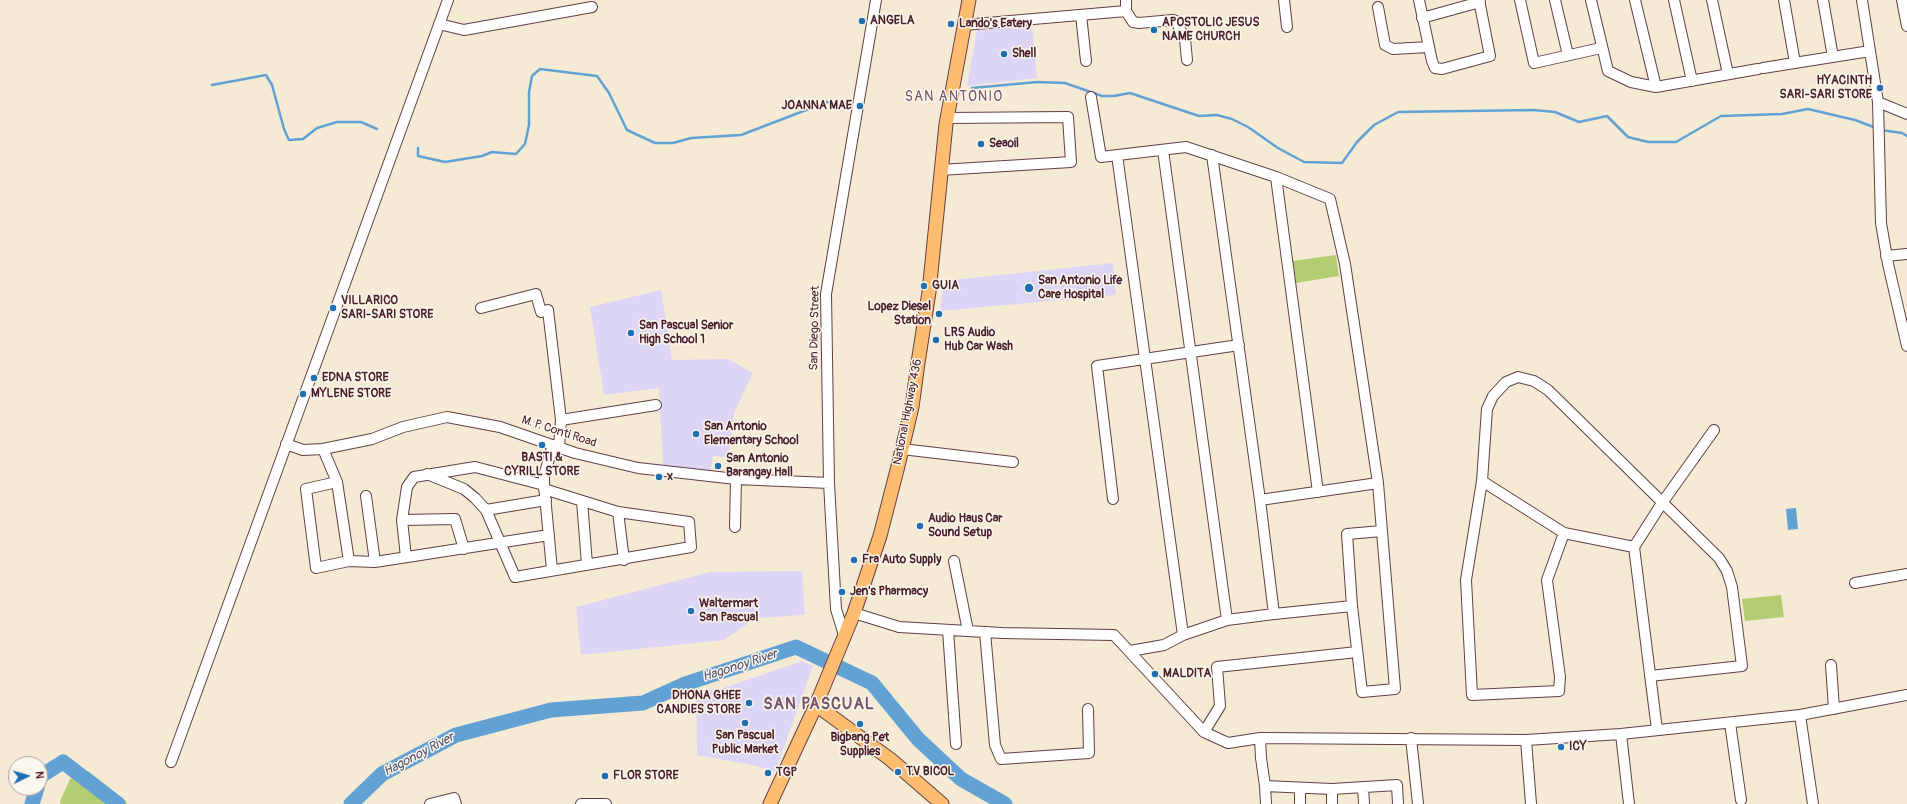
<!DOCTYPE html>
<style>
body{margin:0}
#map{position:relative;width:1907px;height:804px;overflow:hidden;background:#f5ebd5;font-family:Pangolin,sans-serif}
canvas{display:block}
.north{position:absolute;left:8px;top:756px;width:40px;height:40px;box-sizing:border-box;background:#fbf7ec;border:1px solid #b4a19f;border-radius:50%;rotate:85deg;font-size:11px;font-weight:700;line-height:16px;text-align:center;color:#4a1f2b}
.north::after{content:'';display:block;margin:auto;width:14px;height:18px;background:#1f6fb2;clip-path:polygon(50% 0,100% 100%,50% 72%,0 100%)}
</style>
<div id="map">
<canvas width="1907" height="804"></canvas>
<div class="north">N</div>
</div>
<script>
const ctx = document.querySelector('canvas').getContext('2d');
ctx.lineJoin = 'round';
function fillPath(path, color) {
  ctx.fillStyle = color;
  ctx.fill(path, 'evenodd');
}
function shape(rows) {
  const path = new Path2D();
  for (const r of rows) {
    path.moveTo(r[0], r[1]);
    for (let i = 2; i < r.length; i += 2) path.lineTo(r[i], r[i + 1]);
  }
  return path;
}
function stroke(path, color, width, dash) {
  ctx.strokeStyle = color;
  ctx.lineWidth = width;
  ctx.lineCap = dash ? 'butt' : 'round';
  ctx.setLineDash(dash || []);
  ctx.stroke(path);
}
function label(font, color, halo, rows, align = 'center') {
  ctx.font = font + ' Pangolin,sans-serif';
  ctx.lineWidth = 3;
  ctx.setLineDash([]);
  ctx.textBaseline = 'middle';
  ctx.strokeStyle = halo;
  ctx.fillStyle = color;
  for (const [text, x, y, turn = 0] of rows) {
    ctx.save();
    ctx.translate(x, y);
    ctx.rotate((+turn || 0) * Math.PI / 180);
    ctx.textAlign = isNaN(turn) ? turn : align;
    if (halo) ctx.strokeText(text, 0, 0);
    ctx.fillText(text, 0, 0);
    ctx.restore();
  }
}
fillPath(shape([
 [1032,25,1037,78,967,86,977,30],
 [1113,263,1116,295,940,311,944,281],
 [661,290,672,360,728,359,753,373,734,413,728,457,713,456,710,474,663,468,659,388,604,395,590,307],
 [802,571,805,615,756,618,724,640,581,655,576,607,710,572],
 [802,661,813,666,775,772,757,766,697,755,696,691,724,688]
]), '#ddd5f6');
fillPath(shape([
 [1336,255,1339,276,1296,283,1292,261],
 [1781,595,1784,617,1745,621,1742,599],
 [88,771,126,801,127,804,60,804,61,799,70,779]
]), '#b5cd72');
fillPath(shape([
 [1796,508,1798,529,1788,530,1786,509]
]), '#62a1d4');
stroke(shape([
 [212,85,266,75,272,85,284,129,289,140,303,139,317,128,337,122,361,122,377,129],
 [972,88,1037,82,1065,83,1102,96,1114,96,1130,93,1199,116,1217,115,1232,119,1248,127,1278,148,1304,162,1342,163,1357,142,1374,125,1398,112,1533,110,1555,112,1579,122,1607,116,1628,137,1648,142,1676,142,1721,116,1782,114,1808,109,1855,120,1876,128],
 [1881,130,1902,133,1907,136],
 [418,148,418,156,445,162,482,156,492,152,516,154,525,144,529,125,529,92,532,76,540,69,597,76,609,93,627,130,655,143,673,143,691,138,741,135,827,102,843,103]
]), '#62a1d4', 2.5);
stroke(shape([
 [40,779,41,776,63,762,118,804],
 [32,804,37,788],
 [351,804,382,774,456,735,551,710,643,703,685,684,796,647,872,683,918,739,961,779,1005,804]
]), '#62a1d4', 15);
const minor = shape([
 [1126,0,1126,11,1133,22,1139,23,1173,20,1176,21,1185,39,1187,60],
 [1284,0,1287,27],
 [1419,0,1432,61,1435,68,1442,69,1490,56,1479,0],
 [1520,0,1534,63,1601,48],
 [1555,0,1568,55],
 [1591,0,1608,71,1631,82,1656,87,1758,69],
 [1635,0,1656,87],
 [1674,0,1692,81],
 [1712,0,1728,74],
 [1784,0,1795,63],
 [1823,0,1833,57],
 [1862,0,1878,102,1881,223,1888,264,1907,346],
 [1902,0,1907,26],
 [1378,7,1385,45,1393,49,1429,47],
 [1081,15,1086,61],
 [1422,18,1480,2],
 [439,24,464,30,592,7],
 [964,25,1126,11],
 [1763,68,1870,51],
 [1091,97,1101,157,1186,147,1276,177,1330,199,1345,264,1378,483,1395,689,1362,692,1352,606,1347,534,1382,531],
 [1878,102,1907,114],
 [1163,150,1227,620],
 [1117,155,1183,635],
 [1212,155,1260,500,1274,614],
 [940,170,1071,162,1068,117,947,118],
 [1276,177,1318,492],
 [1886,256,1907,254],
 [481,308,536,294,541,312,548,310,561,420,559,447],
 [561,420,656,405],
 [286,444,303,450,323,449,372,439,403,427,447,417,500,427,575,453,638,468,736,479,829,483],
 [323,449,337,482,349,561],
 [902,449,1013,462],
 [427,474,464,489,475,498,486,510,515,577,691,547,689,522,618,512,544,489],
 [1482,481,1564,533,1634,547],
 [337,482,306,489,316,568,349,561,375,562,549,535],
 [366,496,375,562],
 [1113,499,1097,366,1239,345],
 [1260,500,1378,483],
 [582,501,587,564],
 [486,510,546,500],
 [618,512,624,560],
 [402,520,455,519,464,549],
 [735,527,736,479],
 [1564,533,1547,580,1560,677,1559,691,1472,695,1466,580,1482,481,1487,409,1493,396,1506,382,1518,377,1534,381,1548,390,1719,558,1727,571,1732,587,1742,666,1650,676],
 [406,557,402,520,407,487,414,477,475,467,544,485],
 [954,561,968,631],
 [552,570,544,485,544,476,553,445],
 [1855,583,1907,574],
 [854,613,899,627,1002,633,1114,635,1204,732,1228,743,1260,738,1526,740,1621,734,1800,715,1907,695],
 [948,630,956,744],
 [985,632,995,745,1001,759,1089,753,1088,709],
 [844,635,836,609,829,483,826,294,876,0],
 [1130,651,1164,645,1183,635,1227,620,1274,614,1352,606],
 [1831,665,1834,709],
 [1800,715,1813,804],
 [1730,723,1741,800],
 [1657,730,1634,547,1662,503,1714,430],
 [1204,732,1220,706,1217,667,1357,652],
 [1621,734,1629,804],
 [1260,738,1261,758,1265,786,1332,789,1397,785,1398,804],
 [1411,738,1418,804],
 [1526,740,1531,804],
 [171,762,448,0],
 [1265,786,1266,804],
 [1363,787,1364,804],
 [1332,789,1332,804],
 [430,804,454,798,456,804],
 [581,804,606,804],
 [1300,804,1300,788]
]);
const major = shape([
 [816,705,890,759,942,804],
 [770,804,816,705,854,613,880,536,898,466,912,407,918,363,929,292,946,124,969,0]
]);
stroke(minor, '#643e44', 12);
stroke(major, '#643e44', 15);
stroke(minor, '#fff', 10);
stroke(major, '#fdbc70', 13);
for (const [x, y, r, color] of [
 [862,21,4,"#1f6fb2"],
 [951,24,4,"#1f6fb2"],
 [1154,30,4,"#1f6fb2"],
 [1004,54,4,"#1f6fb2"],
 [1880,88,4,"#1f6fb2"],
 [860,106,4,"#1f6fb2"],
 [981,144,4,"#1f6fb2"],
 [924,286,4,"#1f6fb2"],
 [1029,288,5,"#1f6fb2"],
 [333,308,4,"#1f6fb2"],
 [939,314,4,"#1f6fb2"],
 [631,333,4,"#1f6fb2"],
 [936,340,4,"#1f6fb2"],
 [314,378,4,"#1f6fb2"],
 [303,394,4,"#1f6fb2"],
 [696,434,4,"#1f6fb2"],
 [542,445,4,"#1f6fb2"],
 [718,466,4,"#1f6fb2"],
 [659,477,4,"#1f6fb2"],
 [920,526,4,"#1f6fb2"],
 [854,560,4,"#1f6fb2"],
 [842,592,4,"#1f6fb2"],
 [691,611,4,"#1f6fb2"],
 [1155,674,4,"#1f6fb2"],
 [749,703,4,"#1f6fb2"],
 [745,723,4,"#1f6fb2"],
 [860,724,4,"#1f6fb2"],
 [1561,747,4,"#1f6fb2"],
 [898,772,4,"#1f6fb2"],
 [768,773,4,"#1f6fb2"],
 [605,776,4,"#1f6fb2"]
]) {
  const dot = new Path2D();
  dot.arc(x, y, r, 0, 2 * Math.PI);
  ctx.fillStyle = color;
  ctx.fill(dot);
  stroke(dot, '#fbf7ec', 1.5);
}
label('bold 12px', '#4a1f2b', '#fbf7ec', [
 ["ANGELA",870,21],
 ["APOSTOLIC JESUS",1162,23],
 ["NAME CHURCH",1162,37],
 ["Lando's Eatery",959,24],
 ["Shell",1012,54],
 ["HYACINTH",1872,81,"right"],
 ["SARI-SARI STORE",1872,95,"right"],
 ["JOANNA MAE",852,106,"right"],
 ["Seaoil",989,144],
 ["San Antonio Life",1038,281],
 ["Care Hospital",1038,295],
 ["GUIA",932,286],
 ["VILLARICO",341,301],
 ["SARI-SARI STORE",341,315],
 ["Lopez Diesel",931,307,"right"],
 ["Station",931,321,"right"],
 ["San Pascual Senior",639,326],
 ["High School 1",639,340],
 ["LRS Audio",944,333],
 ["Hub Car Wash",944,347],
 ["EDNA STORE",322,378],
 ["MYLENE STORE",311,394],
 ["San Antonio",704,427],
 ["Elementary School",704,441],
 ["BASTI &",542,458,"center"],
 ["CYRILL STORE",542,472,"center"],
 ["San Antonio",726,459],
 ["Barangay Hall",726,473],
 ["x",667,477],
 ["Audio Haus Car",928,519],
 ["Sound Setup",928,533],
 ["Fra Auto Supply",862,560],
 ["Jen's Pharmacy",850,592],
 ["Waltermart",699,604],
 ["San Pascual",699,618],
 ["MALDITA",1163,674],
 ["DHONA GHEE",741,696,"right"],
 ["CANDIES STORE",741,710,"right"],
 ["San Pascual",745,736,"center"],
 ["Public Market",745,750,"center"],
 ["Bigbang Pet",860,738,"center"],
 ["Supplies",860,752,"center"],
 ["ICY",1569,747],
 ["T.V BICOL",906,772],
 ["TGP",776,773],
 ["FLOR STORE",613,776]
], 'left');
label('12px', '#4a1f2b', '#fbf7ec', [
 ["San Diego Street",815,328,-89],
 ["National Highway 436",908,412,-79],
 ["M. P. Conti Road",559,432,18]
]);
label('italic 13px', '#54536f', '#fbf7ec', [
 ["Hagonoy River",740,666,-18],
 ["Hagonoy River",419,755,-28]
]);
ctx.letterSpacing = '1px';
label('14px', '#74536b', '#fbf7ec', [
 ["SAN ANTONIO",954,97]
]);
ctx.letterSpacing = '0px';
ctx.letterSpacing = '1px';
label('bold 16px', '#74536b', '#fbf7ec', [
 ["SAN PASCUAL",819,705]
]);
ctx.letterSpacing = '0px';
</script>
